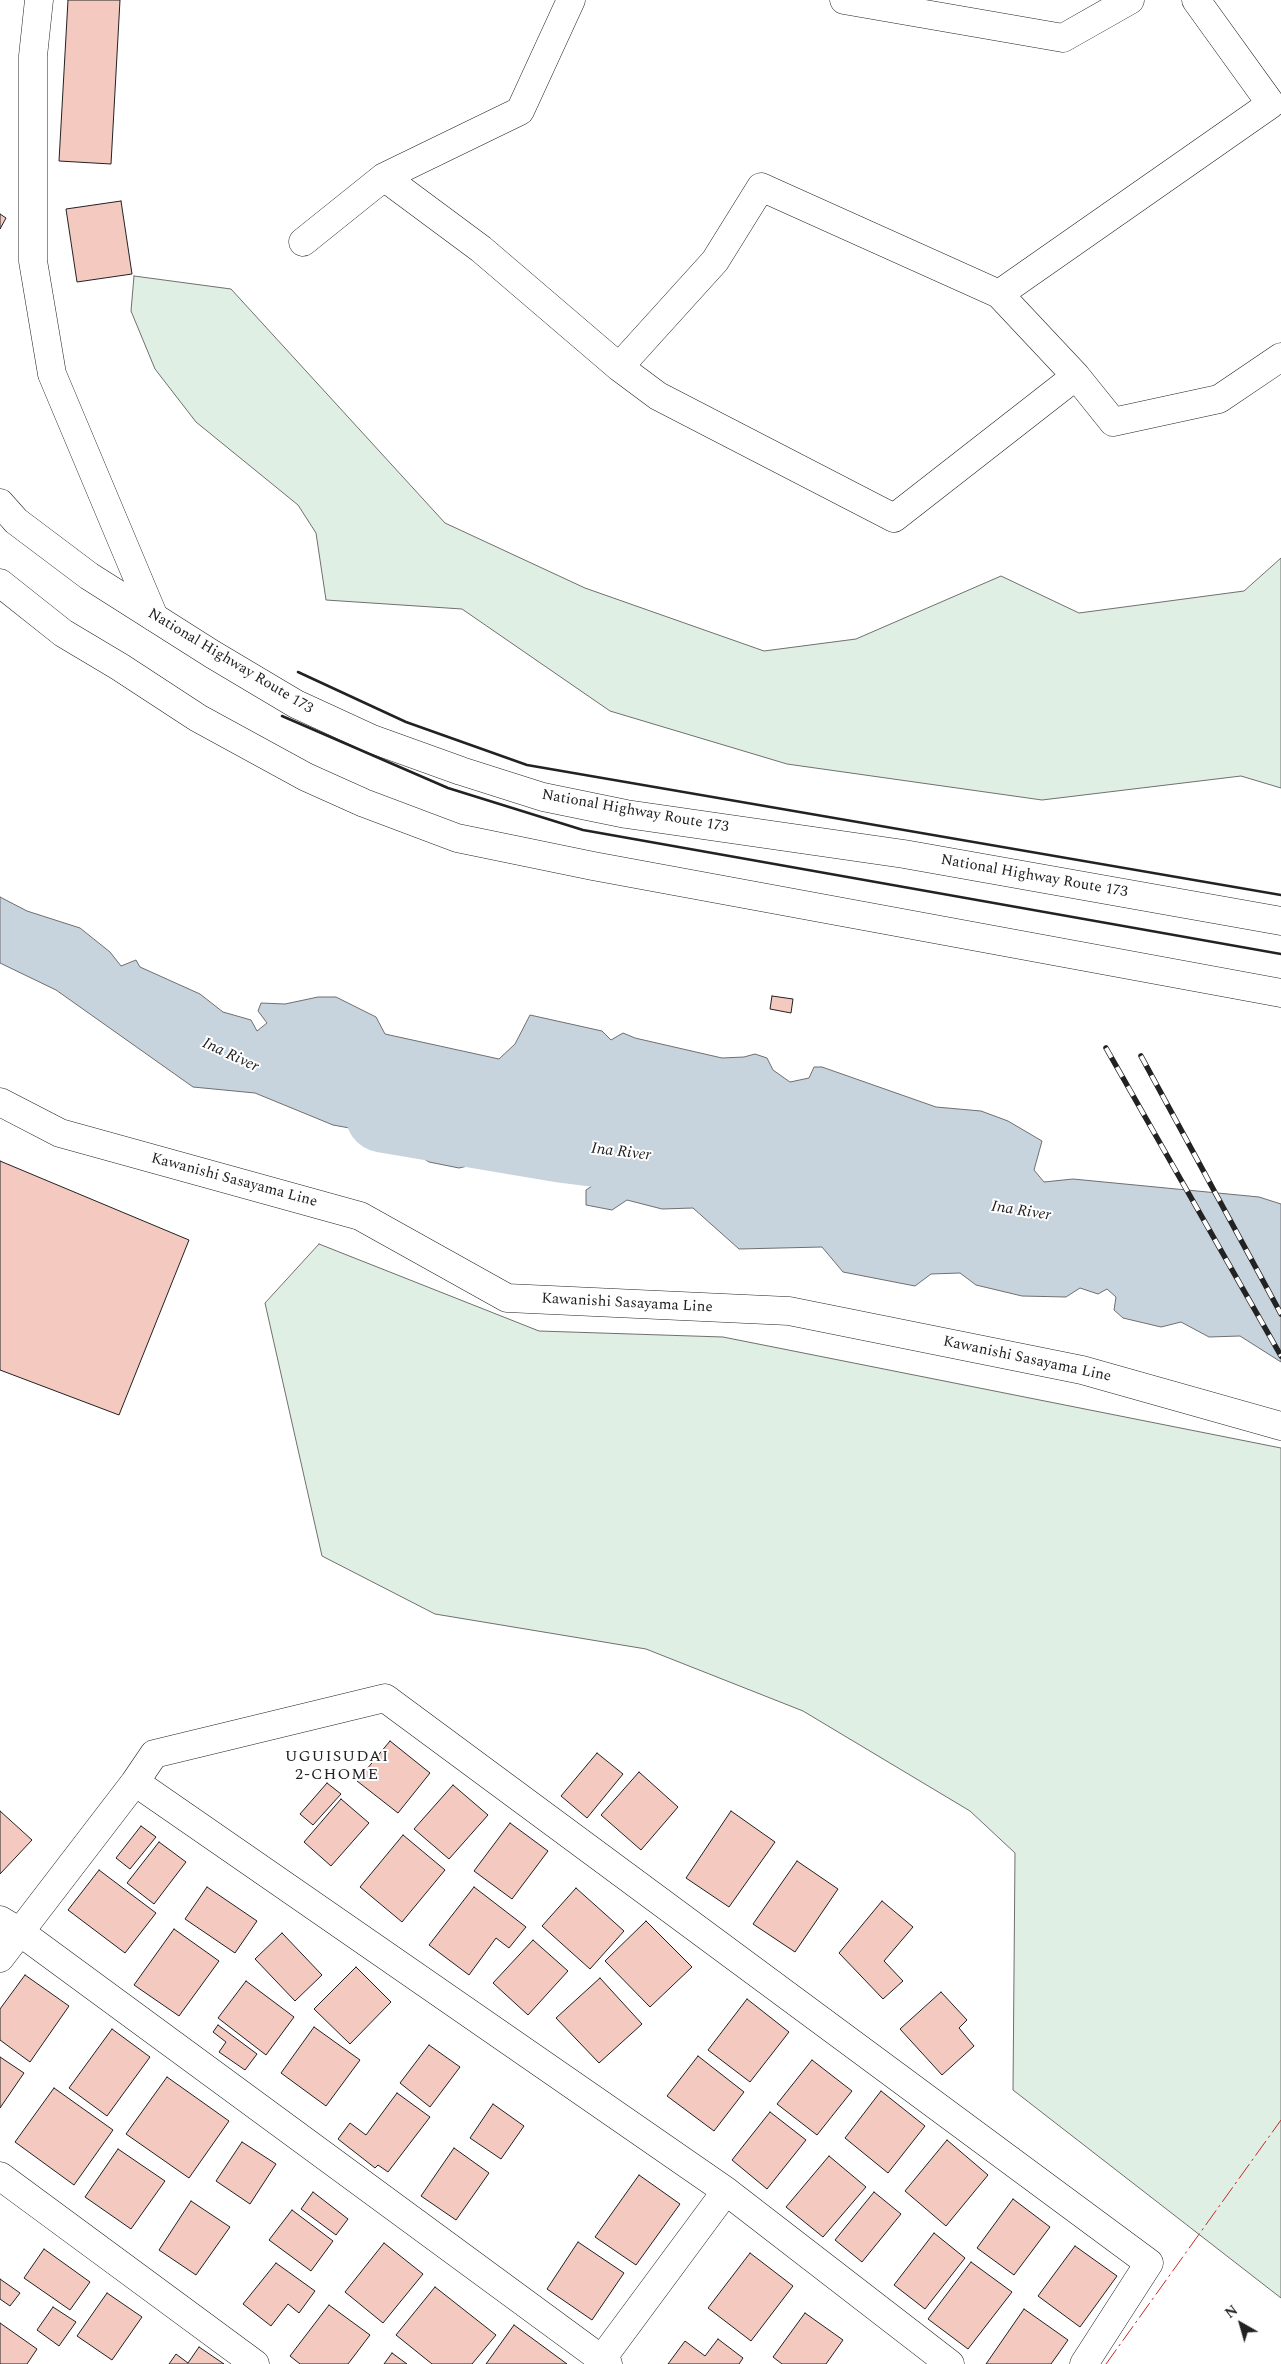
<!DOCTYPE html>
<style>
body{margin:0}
#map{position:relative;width:1281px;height:2364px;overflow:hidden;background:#fff;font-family:Spectral,serif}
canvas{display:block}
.north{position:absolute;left:1216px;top:2299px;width:50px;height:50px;-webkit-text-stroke:4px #fff;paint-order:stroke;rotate:322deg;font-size:14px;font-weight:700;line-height:20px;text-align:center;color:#222}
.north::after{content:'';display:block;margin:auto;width:18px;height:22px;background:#222;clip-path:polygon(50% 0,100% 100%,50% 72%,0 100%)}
</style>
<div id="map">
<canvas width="1281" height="2364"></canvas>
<div class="north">N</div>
</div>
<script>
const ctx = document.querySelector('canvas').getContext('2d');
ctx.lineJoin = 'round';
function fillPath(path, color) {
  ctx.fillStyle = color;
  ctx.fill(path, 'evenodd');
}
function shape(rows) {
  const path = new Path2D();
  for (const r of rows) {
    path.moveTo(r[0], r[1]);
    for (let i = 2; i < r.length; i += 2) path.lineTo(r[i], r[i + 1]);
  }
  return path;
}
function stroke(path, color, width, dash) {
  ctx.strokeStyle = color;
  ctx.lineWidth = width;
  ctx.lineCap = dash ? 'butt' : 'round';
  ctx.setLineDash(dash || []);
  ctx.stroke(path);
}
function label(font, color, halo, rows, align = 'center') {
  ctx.font = font + ' Spectral,serif';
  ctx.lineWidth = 4;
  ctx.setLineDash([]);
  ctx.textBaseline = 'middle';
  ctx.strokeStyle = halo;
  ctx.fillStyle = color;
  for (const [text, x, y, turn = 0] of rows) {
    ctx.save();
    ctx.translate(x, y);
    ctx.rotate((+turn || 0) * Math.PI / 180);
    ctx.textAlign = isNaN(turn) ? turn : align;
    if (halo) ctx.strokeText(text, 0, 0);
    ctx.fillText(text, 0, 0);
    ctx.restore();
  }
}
const green = shape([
 [134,276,231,289,445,523,585,588,764,651,856,639,1001,576,1079,613,1244,591,1281,558,1281,788,1241,776,1042,800,787,764,610,711,462,609,326,600,316,533,298,505,196,422,155,369,131,311,134,276],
 [319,1244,539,1331,723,1337,1281,1448,1281,2298,1013,2090,1015,1853,970,1811,803,1711,646,1649,435,1614,322,1556,265,1303,319,1244]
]);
fillPath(green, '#e0efe3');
stroke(green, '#6f6f6f', 1);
const water = shape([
 [0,897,27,911,80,928,110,952,121,966,136,960,140,967,200,994,223,1012,251,1020,257,1031,267,1023,258,1011,261,1003,285,1004,318,997,336,997,376,1017,385,1034,499,1059,515,1044,530,1015,602,1031,611,1040,623,1033,635,1038,722,1058,744,1057,755,1054,767,1058,773,1070,790,1082,809,1078,814,1067,822,1067,936,1107,981,1111,1008,1121,1042,1141,1034,1170,1044,1182,1073,1179,1259,1197,1281,1204,1281,1362,1240,1336,1209,1337,1181,1322,1161,1327,1123,1318,1114,1310,1116,1297,1107,1289,1098,1294,1080,1288,1066,1297,1022,1296,976,1285,960,1273,931,1274,915,1286,843,1272,822,1247,739,1249,693,1208,662,1209,627,1200,612,1210,586,1205,586,1190,619,1168,619,1157,611,1147,604,1155,596,1152,598,1137,579,1123,561,1123,536,1146,519,1145,500,1120,491,1120,473,1155,476,1164,459,1168,429,1162,388,1135,333,1125,255,1093,193,1087,56,990,0,963,0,897]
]);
fillPath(water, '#c7d3dd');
stroke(water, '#6f6f6f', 1);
stroke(shape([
 [383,1115,561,1145,719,1165]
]), '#c7d3dd', 75);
const building = shape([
 [68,0,120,0,111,164,59,161,68,0],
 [121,201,132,274,77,282,66,209,121,201],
 [0,214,6,218,0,229,0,214],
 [772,996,793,999,791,1013,770,1009,772,996],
 [0,1161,189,1240,119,1415,0,1370,0,1161],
 [390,1741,430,1773,398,1813,357,1781,390,1741],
 [597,1753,623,1774,587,1818,561,1796,597,1753],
 [639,1772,678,1807,641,1850,601,1815,639,1772],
 [327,1783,341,1794,313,1825,300,1814,327,1783],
 [453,1785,488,1815,449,1859,414,1829,453,1785],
 [341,1799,369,1823,331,1866,304,1842,341,1799],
 [0,1811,32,1840,0,1874,0,1811],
 [731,1811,775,1842,729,1907,686,1878,731,1811],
 [510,1823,548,1851,512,1899,474,1871,510,1823],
 [141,1826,156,1837,130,1869,116,1858,141,1826],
 [403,1835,445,1870,402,1922,360,1887,403,1835],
 [159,1842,186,1862,154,1904,127,1883,159,1842],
 [797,1861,838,1889,795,1952,753,1924,797,1861],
 [99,1870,156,1913,125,1953,68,1910,99,1870],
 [207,1887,257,1921,235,1953,185,1919,207,1887],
 [474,1887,526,1927,509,1948,496,1938,469,1975,429,1945,474,1887],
 [576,1888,624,1931,590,1969,542,1926,576,1888],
 [882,1901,913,1927,884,1961,903,1981,883,1999,839,1953,882,1901],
 [646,1921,692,1967,650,2007,605,1961,646,1921],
 [174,1929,219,1961,179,2016,134,1985,174,1929],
 [282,1933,322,1975,295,2001,255,1959,282,1933],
 [533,1940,568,1971,528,2015,493,1983,533,1940],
 [356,1967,391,2002,350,2044,314,2009,356,1967],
 [25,1975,69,2006,30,2062,0,2040,0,2009,25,1975],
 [600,1978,642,2024,599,2063,556,2018,600,1978],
 [246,1981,294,2017,266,2055,218,2018,246,1981],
 [941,1992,967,2020,959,2028,974,2046,942,2075,900,2029,941,1992],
 [747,1999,789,2032,750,2082,708,2050,747,1999],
 [218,2025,257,2054,245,2070,219,2052,226,2042,213,2032,218,2025],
 [314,2027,360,2060,326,2106,281,2073,314,2027],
 [112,2029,150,2057,107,2116,69,2088,112,2029],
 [429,2045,460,2067,430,2107,400,2083,429,2045],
 [698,2056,744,2092,714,2131,667,2096,698,2056],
 [0,2057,24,2073,0,2108,0,2057],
 [812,2060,852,2091,817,2135,777,2104,812,2060],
 [167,2077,229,2121,189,2178,126,2134,167,2077],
 [54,2088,113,2130,74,2185,15,2142,54,2088],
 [881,2091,925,2126,888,2173,845,2138,881,2091],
 [397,2093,430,2117,388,2172,378,2165,375,2168,338,2139,350,2123,366,2135,397,2093],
 [493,2104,524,2126,501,2159,470,2138,493,2104],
 [770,2112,806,2140,767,2189,732,2160,770,2112],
 [947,2140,988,2175,946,2226,905,2191,947,2140],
 [242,2142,276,2164,250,2204,216,2181,242,2142],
 [454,2148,489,2173,456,2220,421,2196,454,2148],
 [118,2149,165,2181,131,2229,85,2197,118,2149],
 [829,2156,866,2187,823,2237,786,2207,829,2156],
 [639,2175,680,2204,636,2265,595,2237,639,2175],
 [313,2192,348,2219,336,2235,301,2209,313,2192],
 [874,2192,901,2214,862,2262,835,2240,874,2192],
 [1013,2199,1050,2227,1014,2275,977,2248,1013,2199],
 [191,2201,230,2227,196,2275,159,2250,191,2201],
 [292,2210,333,2241,311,2271,269,2240,292,2210],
 [934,2233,965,2258,925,2309,894,2285,934,2233],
 [578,2242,624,2273,592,2320,547,2289,578,2242],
 [384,2243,423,2274,383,2323,345,2292,384,2243],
 [1075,2246,1117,2276,1080,2327,1038,2296,1075,2246],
 [44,2249,90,2282,70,2310,24,2278,44,2249],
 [750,2253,793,2286,751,2341,708,2308,750,2253],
 [971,2262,1012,2292,968,2349,928,2319,971,2262],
 [276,2263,315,2291,299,2313,288,2304,271,2326,243,2304,276,2263],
 [0,2279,20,2293,10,2306,0,2299,0,2279],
 [435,2287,496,2335,472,2364,432,2364,396,2335,435,2287],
 [107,2293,142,2317,112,2360,77,2336,107,2293],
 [329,2305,370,2335,348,2364,300,2364,290,2356,329,2305],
 [53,2307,76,2322,59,2346,37,2330,53,2307],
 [1024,2309,1068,2340,1051,2364,986,2364,1024,2309],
 [805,2313,843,2340,826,2364,782,2364,773,2357,805,2313],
 [0,2323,37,2349,27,2364,0,2364,0,2323],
 [514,2325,567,2364,486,2364,514,2325],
 [718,2339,743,2358,739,2364,668,2364,685,2341,705,2356,718,2339],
 [199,2347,224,2364,169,2364,176,2354,188,2363,199,2347],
 [392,2353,407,2364,384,2364,392,2353]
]);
fillPath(building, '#f3c9c0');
stroke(building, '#222', 1);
const street = shape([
 [39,0,33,56,33,261,52,374,154,617],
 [844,0,1063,38,1130,0],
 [384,177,481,249,619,367,658,396,894,518,1076,376,999,294,761,187,715,261,619,367],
 [303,242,384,177,520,111,571,0],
 [999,294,1271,104,1196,0],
 [1076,376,1113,422,1219,399,1281,357],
 [135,1782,154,1754,385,1698,1149,2263,1084,2364],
 [0,1920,20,1932,608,2364],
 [0,1958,135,1782,726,2191,950,2364],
 [0,2176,255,2364],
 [598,2364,726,2191]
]);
const primary = shape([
 [0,1102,60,1133,360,1216,507,1298,789,1311,1082,1370,1281,1426]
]);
const highway = shape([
 [0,503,16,521,89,576,212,654,296,704,372,739,461,771,543,797,626,814,904,854,1281,921],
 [0,583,63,633,120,667,198,718,306,777,364,803,457,838,593,866,1281,993]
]);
stroke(street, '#222', 29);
stroke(primary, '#222', 29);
stroke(highway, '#222', 29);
stroke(street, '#fff', 28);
stroke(primary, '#fff', 28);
stroke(highway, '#fff', 28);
const rail = shape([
 [1106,1048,1281,1356],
 [1141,1056,1281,1314]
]);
stroke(rail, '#222', 5.5);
stroke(rail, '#fff', 4, [11]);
stroke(shape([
 [298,672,406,722,527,765,1281,895],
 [282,716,448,788,583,830,1281,954]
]), '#222', 2.5);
stroke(shape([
 [1106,2364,1281,2120]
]), '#c62828', 1, [18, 4, 2.5, 4]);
label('15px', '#222', '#fff', [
 ["National Highway Route 173",230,662,31],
 ["National Highway Route 173",635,812,10],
 ["National Highway Route 173",1034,877,10],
 ["Kawanishi Sasayama Line",234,1181,15],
 ["Kawanishi Sasayama Line",627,1304,3],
 ["Kawanishi Sasayama Line",1027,1360,12]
]);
label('italic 16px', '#222', '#fff', [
 ["Ina River",230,1056,25],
 ["Ina River",621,1153,7],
 ["Ina River",1021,1212,9]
]);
ctx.letterSpacing = '1px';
label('16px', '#222', '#fff', [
 ["UGUISUDAI",337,1758],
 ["2-CHOME",337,1776]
]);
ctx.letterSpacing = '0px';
</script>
